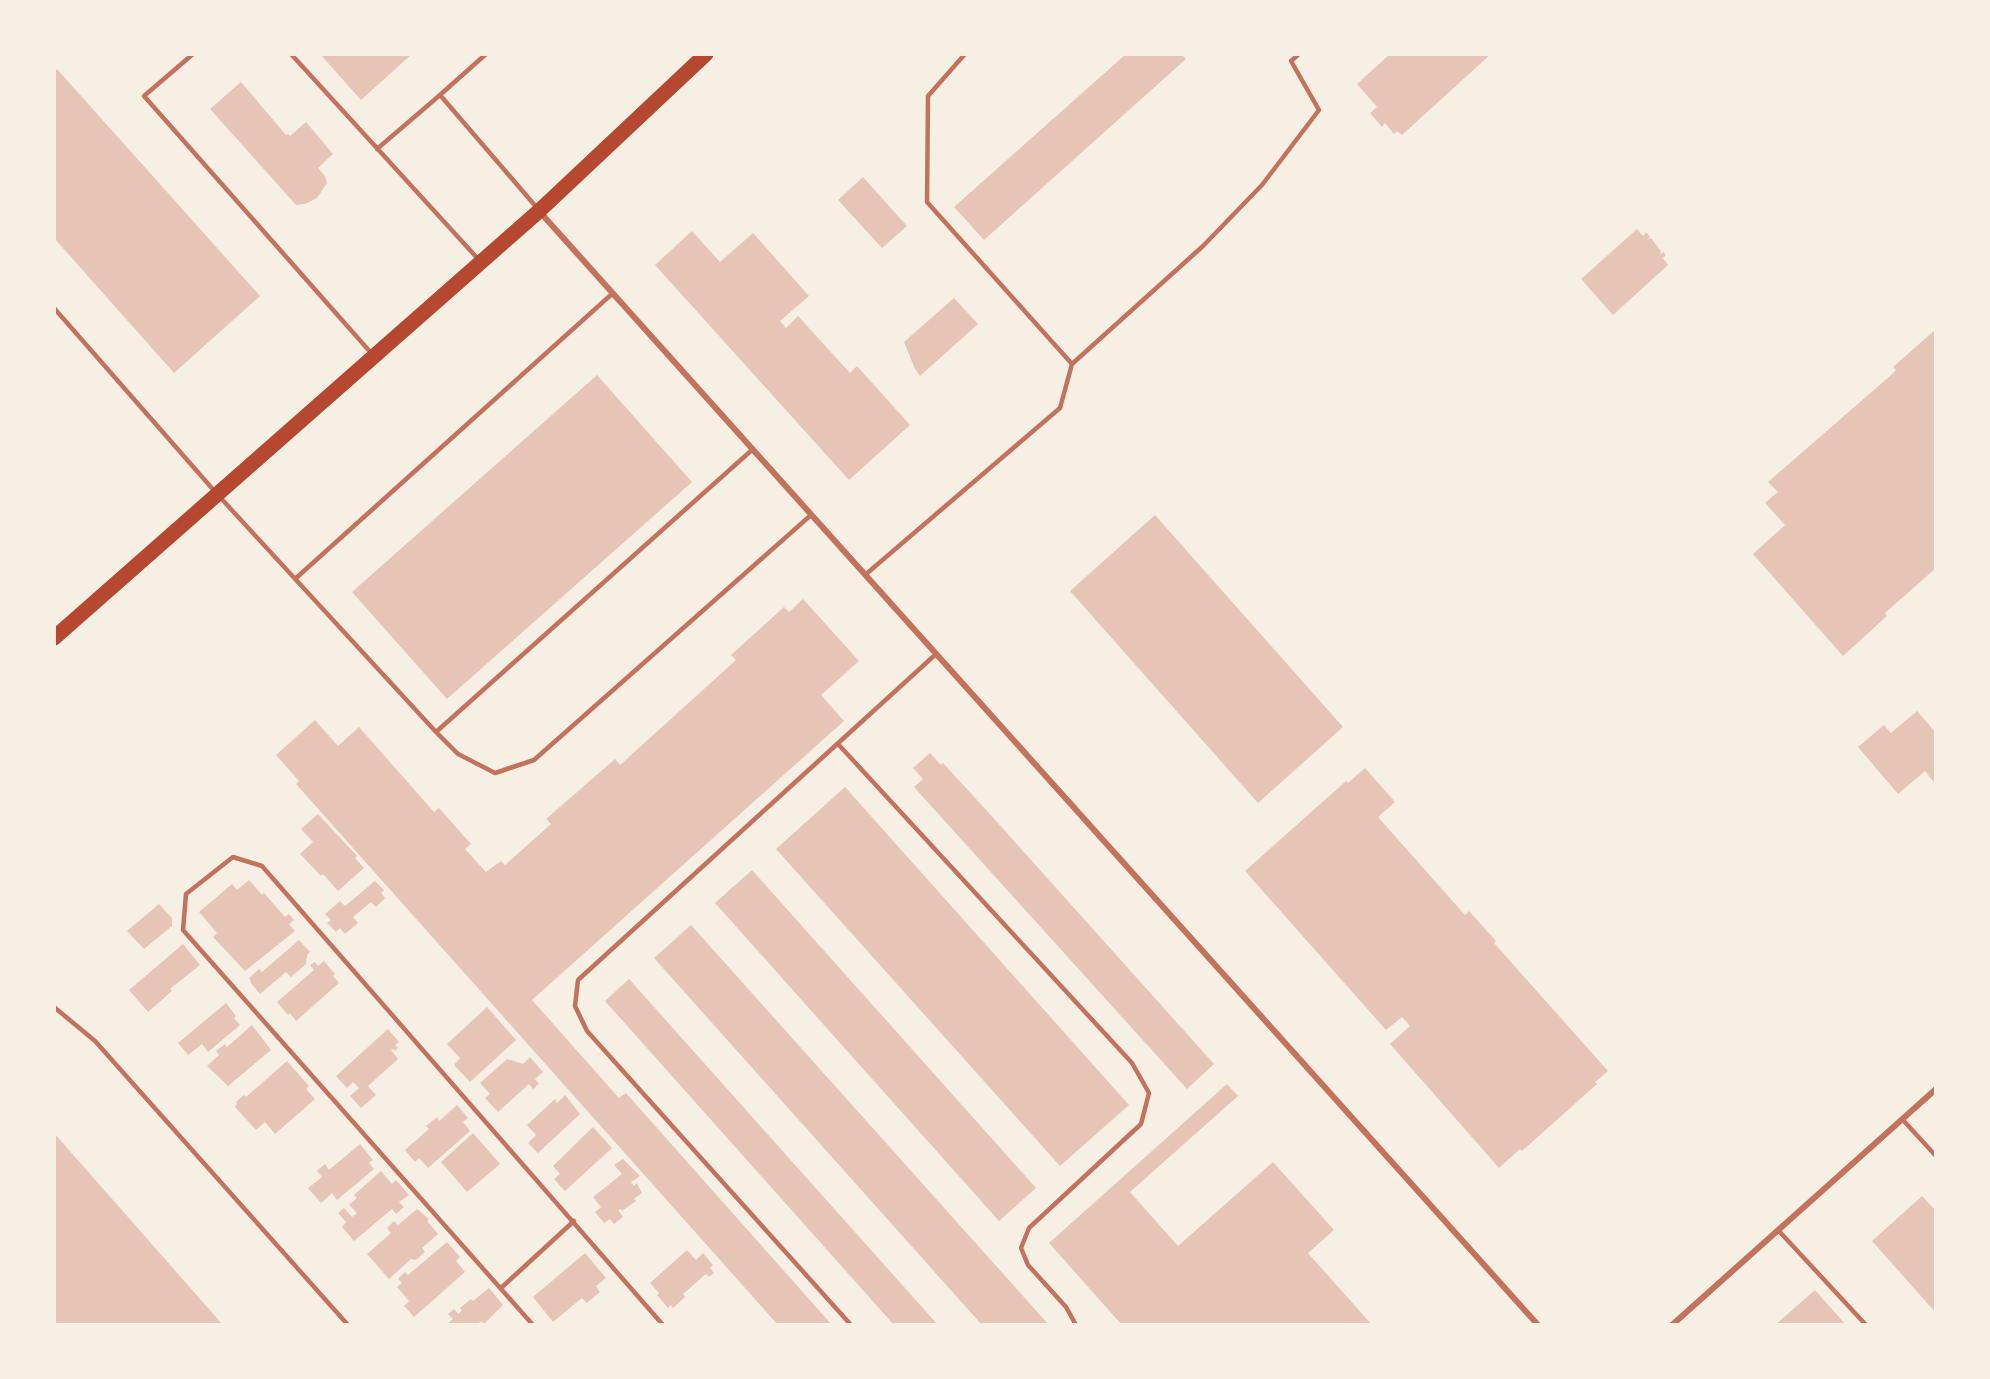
<!DOCTYPE html>
<style>
body{margin:0}
#map{position:relative;width:1990px;height:1379px;overflow:hidden;background:#f6efe4;font-family:"Playfair Display",serif}
canvas{display:block}
.frame{position:absolute;inset:0;border:56px solid #f6efe4;pointer-events:none}
</style>
<div id="map">
<canvas width="1990" height="1379"></canvas>
<div class="frame"></div>
</div>
<script>
const ctx = document.querySelector('canvas').getContext('2d');
ctx.lineJoin = 'round';
function fillPath(path, color) {
  ctx.fillStyle = color;
  ctx.fill(path, 'evenodd');
}
function shape(rows) {
  const path = new Path2D();
  for (const r of rows) {
    path.moveTo(r[0], r[1]);
    for (let i = 2; i < r.length; i += 2) path.lineTo(r[i], r[i + 1]);
  }
  return path;
}
function stroke(path, color, width, dash) {
  ctx.strokeStyle = color;
  ctx.lineWidth = width;
  ctx.lineCap = dash ? 'butt' : 'round';
  ctx.setLineDash(dash || []);
  ctx.stroke(path);
}
fillPath(shape([
 [320,54,412,54,361,100],
 [1126,54,1181,54,1186,59,984,240,954,207],
 [1390,54,1491,54,1402,135,1397,131,1394,134,1385,123,1382,127,1370,113,1377,107,1357,84],
 [57,69,260,296,174,373,54,238,54,72],
 [241,82,286,135,288,134,290,136,306,122,333,154,318,168,325,176,327,183,317,198,305,204,296,205,210,109],
 [863,177,907,226,882,248,838,200],
 [1637,229,1643,236,1646,232,1650,237,1647,240,1651,238,1658,247,1655,250,1658,247,1661,251,1660,255,1663,252,1666,255,1663,258,1668,265,1613,315,1581,279],
 [692,231,720,262,753,233,809,296,780,321,786,328,798,316,850,373,857,366,910,425,849,480,655,265],
 [954,298,978,324,920,376,915,369,904,342],
 [1936,329,1936,568,1885,613,1887,616,1843,656,1753,554,1785,525,1765,503,1778,492,1768,482,1890,376,1896,370,1893,367],
 [597,375,692,482,447,699,352,592],
 [1155,515,1343,727,1258,803,1070,591],
 [803,599,859,661,821,695,844,721,532,1000,619,1098,626,1093,832,1325,778,1325,296,784,299,781,276,755,315,720,338,746,359,727,434,812,439,808,471,844,465,849,486,872,501,861,505,865,551,824,546,819,615,759,620,765,736,660,731,655,784,607,789,612],
 [1917,711,1936,733,1936,785,1925,771,1898,794,1858,747,1884,725,1891,733],
 [930,753,941,765,943,763,988,812,1214,1064,1187,1089,914,787,923,779,913,768],
 [1365,768,1395,802,1378,817,1465,915,1469,911,1496,941,1494,943,1608,1071,1595,1082,1597,1084,1522,1151,1520,1149,1499,1168,1390,1044,1410,1026,1402,1017,1386,1030,1245,871,1346,781,1348,783],
 [845,787,1129,1105,1060,1166,776,849],
 [318,814,357,856,355,858,364,868,338,891,323,874,321,876,300,854,313,842,301,829],
 [752,870,1036,1188,999,1221,715,903],
 [249,880,262,895,264,893,285,917,289,914,294,920,289,924,295,931,245,971,213,937,217,933,199,912,232,884,237,890],
 [375,881,384,890,381,893,385,898,376,907,371,902,353,917,358,923,345,934,340,928,336,932,327,923,331,920,325,914,340,901,345,906],
 [159,904,172,918,172,926,144,949,127,931],
 [691,925,1049,1325,982,1325,654,958],
 [299,940,310,952,307,955,306,964,291,977,286,972,260,994,250,982,251,981,249,978,259,969,262,972],
 [183,944,200,965,170,989,172,991,148,1012,129,990],
 [324,961,335,974,333,976,339,983,296,1021,290,1013,288,1015,277,1002,314,970,310,965,315,962,318,966],
 [629,979,938,1325,894,1325,605,1001],
 [226,1003,236,1016,234,1018,240,1025,208,1052,202,1044,188,1055,178,1043],
 [487,1007,516,1040,470,1082,454,1065,460,1058,447,1044],
 [252,1025,271,1050,228,1086,207,1066,219,1055,216,1051,225,1044,227,1047],
 [388,1029,399,1042,395,1045,398,1048,395,1051,393,1049,391,1050,398,1059,368,1086,376,1095,361,1108,350,1096,359,1088,353,1082,347,1088,336,1076],
 [530,1057,543,1072,535,1079,539,1084,533,1089,529,1084,498,1112,485,1098,490,1094,480,1083,507,1059,523,1064],
 [287,1061,309,1086,306,1089,315,1099,275,1134,265,1122,256,1130,235,1107,237,1104,236,1102,244,1095,246,1097],
 [1227,1084,1238,1096,1130,1192,1178,1246,1273,1162,1334,1230,1308,1253,1372,1325,1122,1325,1049,1243],
 [565,1095,580,1114,538,1153,528,1143,536,1135,527,1125,555,1099,557,1103],
 [457,1105,468,1118,463,1122,470,1131,428,1168,419,1158,415,1162,405,1150,429,1129,426,1126,437,1117,439,1121],
 [593,1127,612,1148,565,1191,554,1179,560,1174,553,1166],
 [54,1133,223,1325,54,1325],
 [473,1133,500,1164,467,1192,441,1162],
 [360,1144,373,1160,369,1163,374,1169,337,1200,332,1193,321,1203,308,1188,322,1177,317,1171,325,1164,329,1170],
 [623,1159,640,1176,631,1182,634,1186,637,1183,642,1193,634,1199,636,1201,622,1211,621,1209,618,1210,623,1217,614,1224,610,1219,604,1223,595,1212,601,1207,593,1197,622,1174,614,1165],
 [381,1171,392,1184,396,1180,409,1195,399,1202,404,1207,396,1214,392,1209,354,1241,342,1227,346,1222,338,1213,344,1208,352,1217,357,1213,349,1205,357,1198,354,1195],
 [1922,1196,1936,1211,1936,1313,1872,1241],
 [417,1209,429,1219,427,1221,438,1234,422,1248,425,1252,416,1260,411,1259,389,1279,367,1254,391,1233,387,1228,394,1221,398,1225],
 [447,1242,460,1257,456,1261,465,1272,414,1317,404,1306,409,1301,397,1287,402,1283,398,1279,405,1272,408,1275],
 [687,1250,696,1260,703,1253,713,1265,710,1268,714,1273,709,1277,706,1274,683,1294,685,1297,673,1308,671,1305,668,1308,657,1295,659,1293,650,1283],
 [585,1253,606,1278,596,1286,600,1292,587,1303,582,1298,553,1322,533,1297],
 [489,1288,503,1305,484,1324,481,1321,477,1325,446,1325,453,1319,448,1314,454,1309,458,1314,462,1311,460,1308,471,1299,473,1301],
 [1815,1290,1846,1325,1775,1325]
]), '#e6c5b7');
stroke(shape([
 [193,54,144,96,372,354],
 [291,54,479,260],
 [486,54,440,95,538,209],
 [965,54,928,96,927,202,1072,364,1203,246,1262,185,1319,110,1291,61,1299,54],
 [377,149,440,95],
 [54,308,217,494,436,732,458,754,495,773,534,760,811,515],
 [865,575,1060,408,1072,364],
 [295,579,613,293],
 [436,732,753,449],
 [838,744,1132,1063,1149,1093,1141,1124,1029,1228,1021,1248,1028,1265,1066,1307,1076,1325],
 [54,1007,95,1041,348,1325],
 [1902,1119,1936,1156],
 [1778,1230,1866,1325],
 [501,1288,574,1221],
 [533,1325,183,930,186,894,233,857,262,866,663,1325],
 [851,1325,587,1031,575,1006,578,980,936,654]
]), '#c5725c', 4.5);
stroke(shape([
 [539,211,1538,1325],
 [1672,1325,1936,1089]
]), '#c5725c', 6);
stroke(shape([
 [54,638,539,211,706,54]
]), '#b5482f', 15);
</script>
